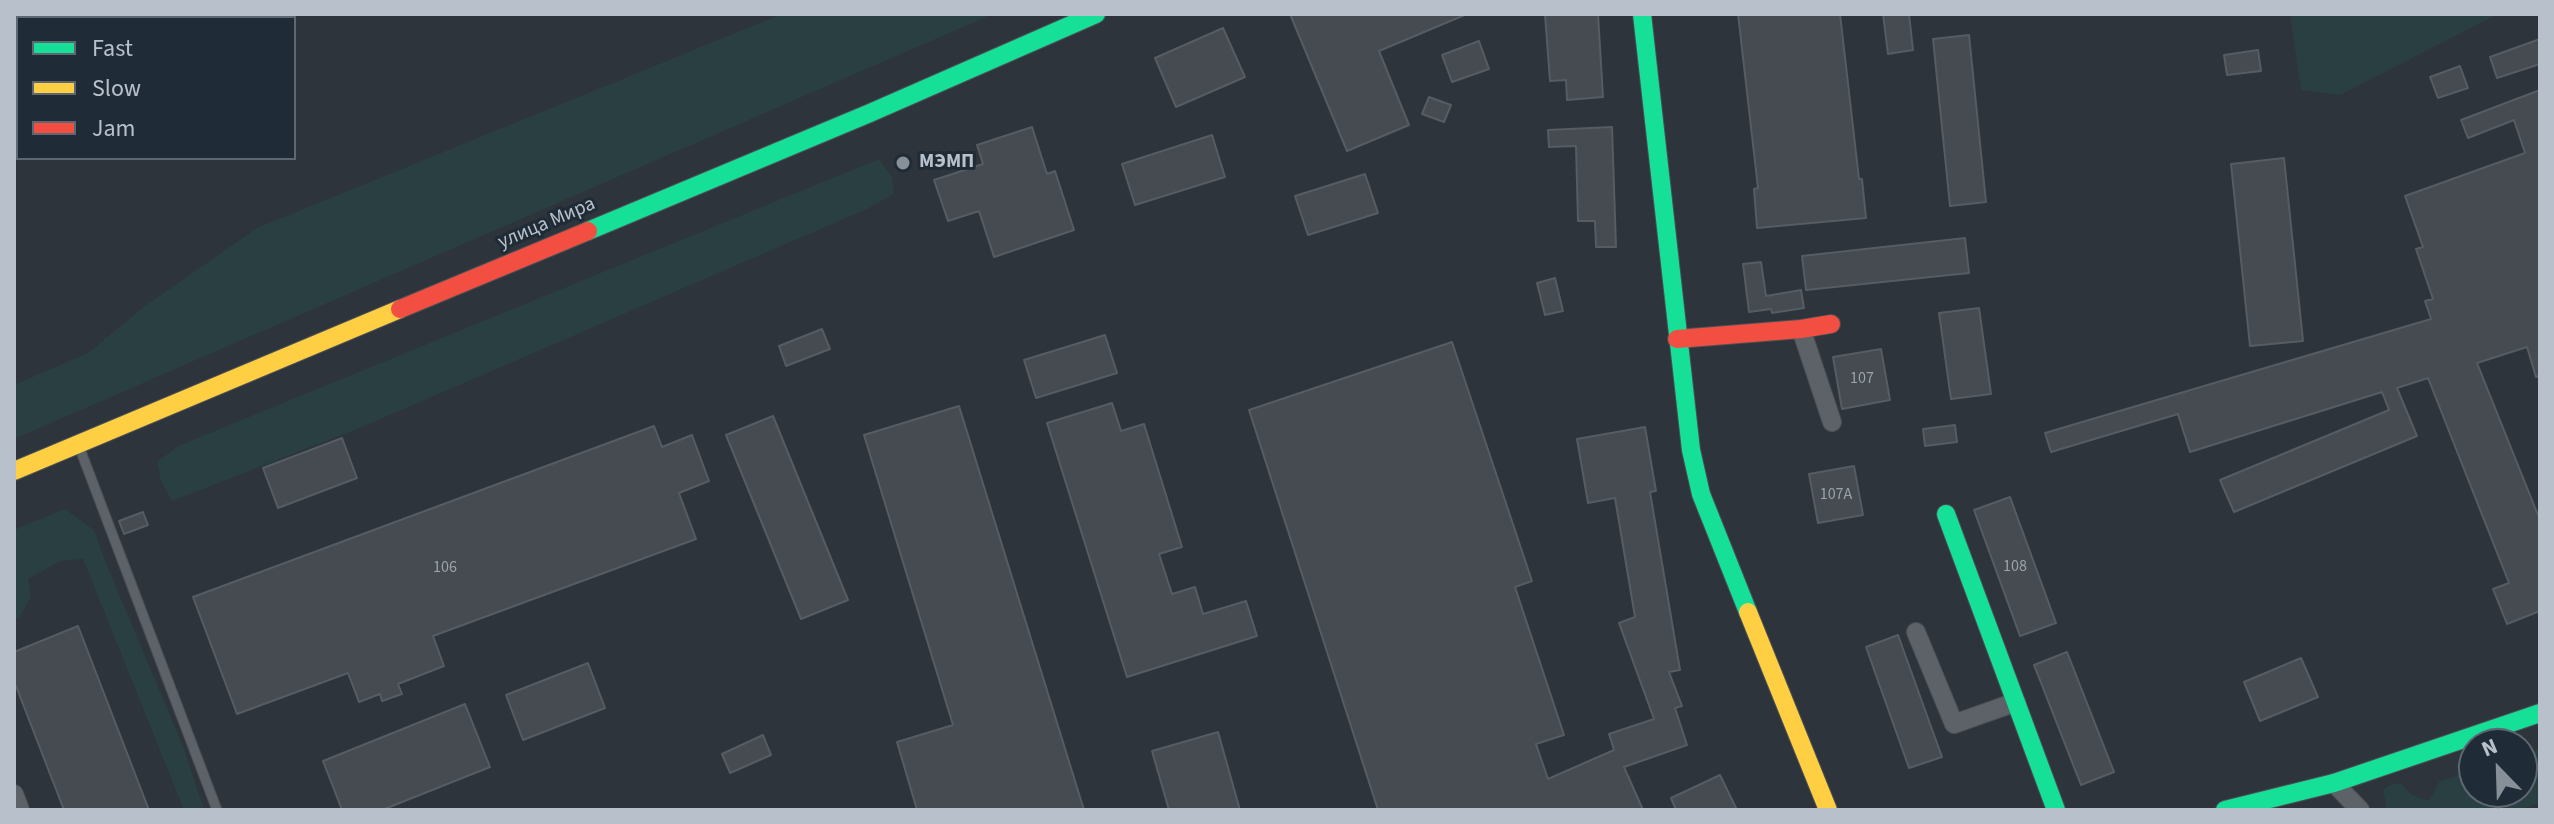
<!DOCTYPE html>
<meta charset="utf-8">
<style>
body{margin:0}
#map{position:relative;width:2554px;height:824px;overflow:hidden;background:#2d343b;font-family:"Source Sans 3",sans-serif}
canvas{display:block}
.frame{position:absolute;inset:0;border:16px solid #b8c1cb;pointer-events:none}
.legend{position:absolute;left:16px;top:16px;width:280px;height:144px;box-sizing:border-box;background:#1f2b36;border:2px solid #5c6772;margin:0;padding:10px 14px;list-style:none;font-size:24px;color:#b8c1cb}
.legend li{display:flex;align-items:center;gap:16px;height:40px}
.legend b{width:40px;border:2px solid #5c6772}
.north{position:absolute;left:2458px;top:728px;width:80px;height:80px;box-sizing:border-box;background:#1f2b36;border:2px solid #5c6772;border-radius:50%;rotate:337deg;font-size:22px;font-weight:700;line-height:32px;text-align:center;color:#b8c1cb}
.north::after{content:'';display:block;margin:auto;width:28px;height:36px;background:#879099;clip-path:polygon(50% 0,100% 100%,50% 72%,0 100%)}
</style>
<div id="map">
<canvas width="2554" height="824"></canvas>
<div class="frame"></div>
<ul class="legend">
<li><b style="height:10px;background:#16e098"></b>Fast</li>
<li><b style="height:10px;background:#ffcf43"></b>Slow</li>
<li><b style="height:10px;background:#f24e42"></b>Jam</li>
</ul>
<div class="north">N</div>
</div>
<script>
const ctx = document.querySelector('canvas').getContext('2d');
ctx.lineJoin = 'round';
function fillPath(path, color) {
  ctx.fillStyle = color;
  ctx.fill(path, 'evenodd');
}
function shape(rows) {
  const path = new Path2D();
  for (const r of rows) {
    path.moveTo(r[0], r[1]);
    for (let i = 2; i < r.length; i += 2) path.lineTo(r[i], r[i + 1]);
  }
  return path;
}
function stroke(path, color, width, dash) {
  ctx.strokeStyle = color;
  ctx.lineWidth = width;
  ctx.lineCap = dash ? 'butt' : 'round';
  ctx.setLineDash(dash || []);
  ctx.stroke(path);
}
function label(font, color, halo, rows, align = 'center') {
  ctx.font = font + ' "Source Sans 3",sans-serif';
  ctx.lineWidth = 6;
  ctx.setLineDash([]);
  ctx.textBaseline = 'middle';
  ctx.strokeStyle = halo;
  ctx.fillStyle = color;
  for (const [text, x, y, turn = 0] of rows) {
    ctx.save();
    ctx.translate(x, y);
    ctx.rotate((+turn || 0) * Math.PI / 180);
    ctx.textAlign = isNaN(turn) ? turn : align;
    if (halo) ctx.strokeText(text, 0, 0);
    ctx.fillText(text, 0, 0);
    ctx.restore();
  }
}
fillPath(shape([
 [782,14,993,14,14,439,14,385,88,353,145,306,257,228],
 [2290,14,2498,14,2340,95,2301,90],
 [879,159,892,177,894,194,869,208,362,427,172,501,161,481,157,462,178,446],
 [65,509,94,530,106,563,184,749,204,810,184,810,83,559,60,561,28,579,31,597,19,618,14,620,14,530],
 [2540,749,2540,803,2519,810,2387,810,2383,790,2390,785,2401,783,2412,795,2429,801,2439,782,2474,770,2474,792,2522,792,2522,755]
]), '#2a3f41');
const building = shape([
 [1290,14,1467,14,1379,51,1409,125,1347,151,1290,14],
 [1545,14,1598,14,1603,97,1567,100,1566,80,1550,81,1545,14],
 [1738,14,1840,14,1859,179,1862,179,1866,218,1757,228,1754,189,1758,188,1738,14],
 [1883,14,1909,14,1913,50,1888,54,1883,14],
 [1223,28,1245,77,1176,107,1155,58,1223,28],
 [1969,35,1986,202,1950,206,1933,39,1969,35],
 [2540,39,2540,64,2497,78,2490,57,2540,39],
 [1479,41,1489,69,1452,82,1442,55,1479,41],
 [2258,50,2261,71,2227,75,2224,55,2258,50],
 [2460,66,2468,88,2438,98,2430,77,2460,66],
 [2540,90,2540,376,2536,377,2527,347,2477,363,2540,520,2540,611,2507,624,2493,589,2509,583,2428,378,2397,388,2417,436,2234,512,2220,480,2389,410,2382,392,2190,452,2178,414,2051,452,2045,433,2431,319,2425,301,2433,299,2416,249,2423,247,2405,196,2525,153,2514,120,2468,138,2461,120,2540,90],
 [1429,97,1451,105,1444,122,1422,114,1429,97],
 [1032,127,1047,174,1055,171,1074,230,994,257,979,211,948,221,934,180,983,164,977,145,1032,127],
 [1612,127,1616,247,1596,247,1595,221,1578,221,1576,146,1549,147,1548,130,1612,127],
 [1212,135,1225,177,1135,205,1122,164,1212,135],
 [2284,158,2303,341,2250,346,2231,164,2284,158],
 [1365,174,1378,213,1308,235,1295,196,1365,174],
 [1965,238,1969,273,1806,290,1802,256,1965,238],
 [1761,262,1766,296,1801,290,1804,308,1772,313,1771,309,1749,312,1743,264,1761,262],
 [1555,278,1563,311,1545,315,1537,283,1555,278],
 [1979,308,1991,394,1951,399,1939,313,1979,308],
 [822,329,830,349,786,366,779,346,822,329],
 [1105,335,1117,373,1036,398,1024,360,1105,335],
 [1452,342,1532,581,1515,587,1564,735,1536,744,1548,779,1614,750,1609,734,1654,719,1619,623,1635,617,1615,498,1588,503,1577,439,1645,427,1656,491,1650,492,1680,670,1669,672,1682,706,1675,708,1687,745,1624,767,1643,810,1378,810,1249,410,1452,342],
 [1881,349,1890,400,1842,409,1833,357,1881,349],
 [1112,403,1121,431,1144,424,1182,547,1159,554,1172,594,1195,587,1203,614,1246,601,1257,636,1127,677,1047,423,1112,403],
 [959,406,1084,810,917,810,897,742,953,725,864,435,959,406],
 [773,416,848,600,801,619,726,435,773,416],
 [1955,425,1957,442,1925,446,1923,429,1955,425],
 [654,426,662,447,692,435,709,481,679,493,696,539,433,636,444,666,398,684,402,694,382,701,380,694,359,702,348,673,237,714,193,597,654,426],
 [342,438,357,478,278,508,263,468,342,438],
 [1854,466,1863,515,1818,523,1809,474,1854,466],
 [2010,497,2056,623,2020,636,1974,510,2010,497],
 [143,512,148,525,124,534,119,521,143,512],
 [78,626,149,810,64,810,14,681,14,652,78,626],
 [1898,635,1942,757,1909,768,1866,647,1898,635],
 [2067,652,2114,772,2081,785,2034,665,2067,652],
 [2301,658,2318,697,2260,721,2244,682,2301,658],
 [588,663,605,708,523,740,506,695,588,663],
 [465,704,490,767,382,810,342,810,323,761,465,704],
 [1218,732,1240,810,1169,810,1152,751,1218,732],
 [763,735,771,755,730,773,722,754,763,735],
 [1720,775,1737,810,1676,810,1671,798,1720,775]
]);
fillPath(building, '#454b51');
stroke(building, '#555c63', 2);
const lane = shape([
 [80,449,217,810]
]);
const street = shape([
 [1801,329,1832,422],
 [1916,632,1954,724,2016,702],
 [2334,783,2360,810],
 [14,794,20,810]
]);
const fast = shape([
 [1642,14,1691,450,1701,494,1748,612],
 [588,231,870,113,1096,14],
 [1946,514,2056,810],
 [2225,810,2334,783,2540,713]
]);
const slow = shape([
 [14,471,400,309],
 [1748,612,1828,810]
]);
const jam = shape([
 [400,309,588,231],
 [1677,339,1801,329,1831,324]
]);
stroke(lane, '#4b5055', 11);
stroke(street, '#4b5055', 20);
stroke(fast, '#4b5055', 20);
stroke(slow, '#4b5055', 20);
stroke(jam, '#4b5055', 20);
stroke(lane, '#5d6269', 9);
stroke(street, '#5d6269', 18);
stroke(fast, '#16e098', 18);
stroke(slow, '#ffcf43', 18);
stroke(jam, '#f24e42', 18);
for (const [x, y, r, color] of [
 [903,163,8,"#879099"]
]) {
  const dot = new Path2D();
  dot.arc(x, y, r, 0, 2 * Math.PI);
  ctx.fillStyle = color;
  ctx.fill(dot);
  stroke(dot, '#1f2b36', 3);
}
label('16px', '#9ba4ac', null, [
 ["107",1862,379],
 ["107А",1836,495],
 ["108",2015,567],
 ["106",445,568]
]);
label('bold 20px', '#b8c1cb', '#1f2b36', [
 ["МЭМП",919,163]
], 'left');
label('20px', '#b8c1cb', '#1f2b36', [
 ["улица Мира",547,224,-23]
]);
</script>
